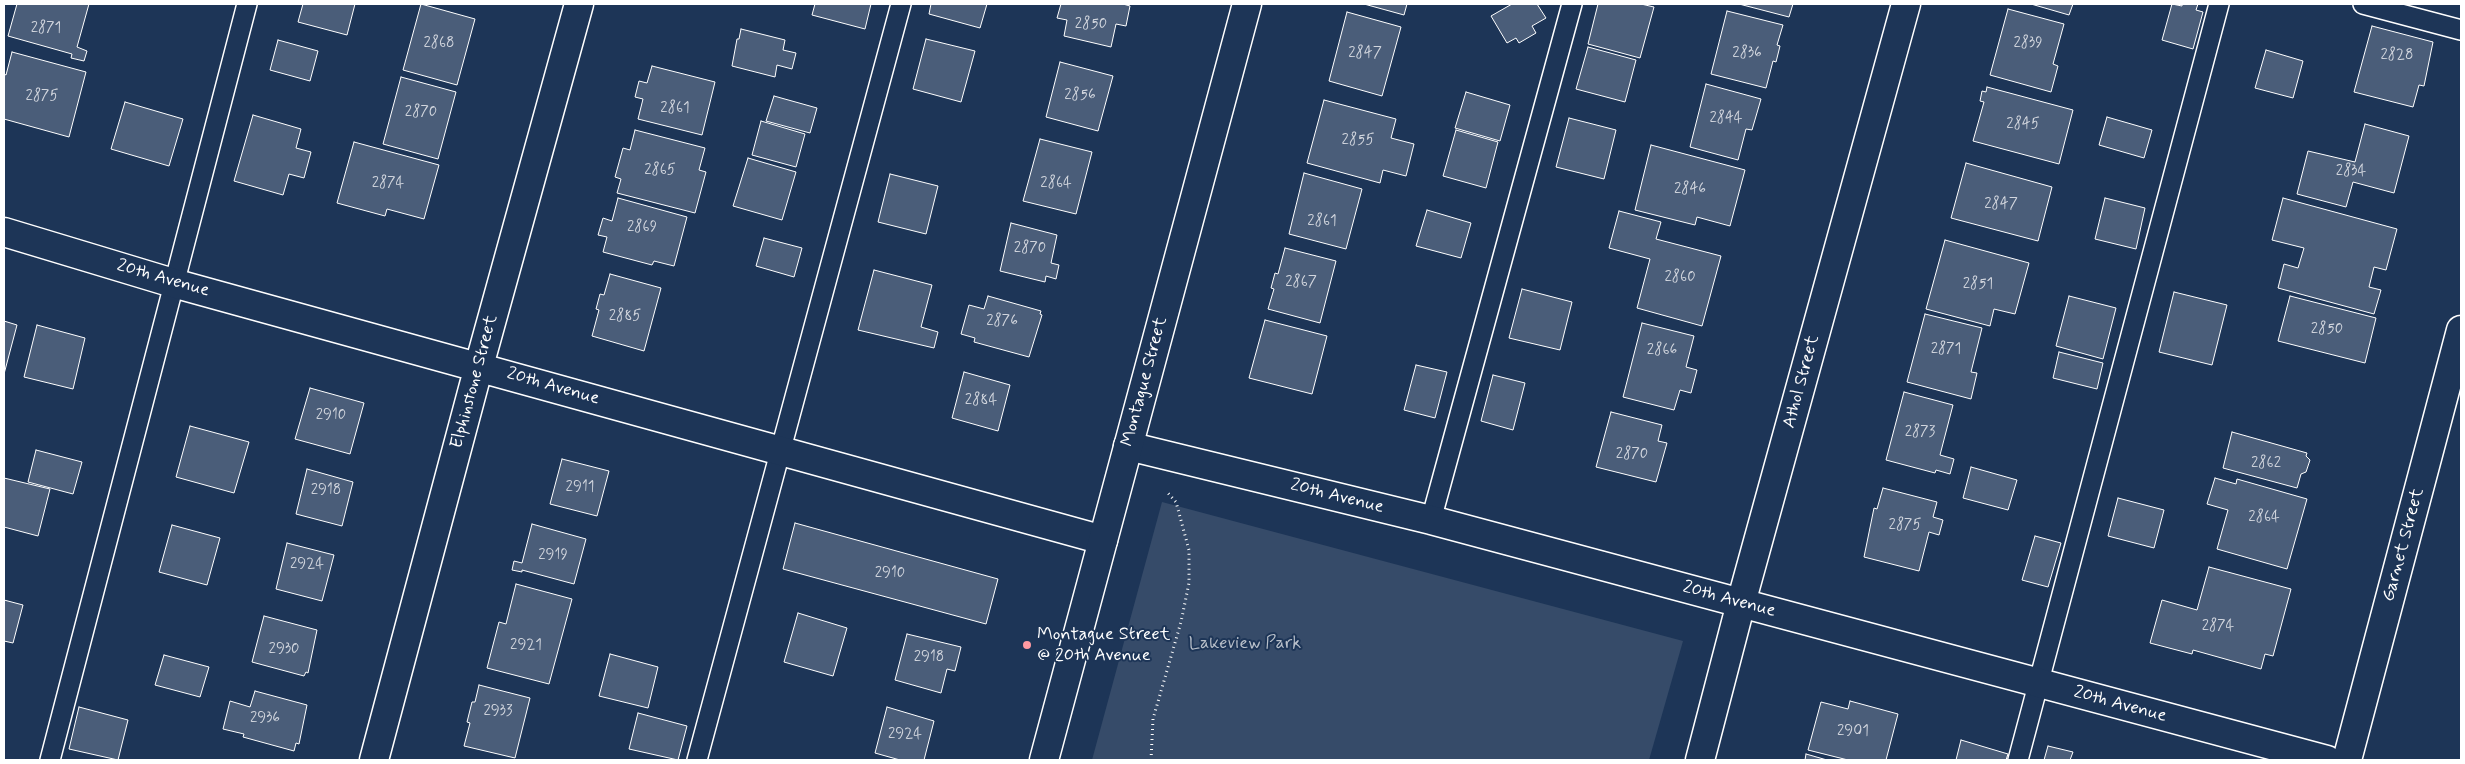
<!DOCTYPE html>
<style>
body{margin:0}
#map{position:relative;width:2465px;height:764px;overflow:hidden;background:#1d3557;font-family:Mynerve,sans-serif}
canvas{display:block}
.frame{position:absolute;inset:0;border:5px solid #fff;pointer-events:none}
</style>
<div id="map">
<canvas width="2465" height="764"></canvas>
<div class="frame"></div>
</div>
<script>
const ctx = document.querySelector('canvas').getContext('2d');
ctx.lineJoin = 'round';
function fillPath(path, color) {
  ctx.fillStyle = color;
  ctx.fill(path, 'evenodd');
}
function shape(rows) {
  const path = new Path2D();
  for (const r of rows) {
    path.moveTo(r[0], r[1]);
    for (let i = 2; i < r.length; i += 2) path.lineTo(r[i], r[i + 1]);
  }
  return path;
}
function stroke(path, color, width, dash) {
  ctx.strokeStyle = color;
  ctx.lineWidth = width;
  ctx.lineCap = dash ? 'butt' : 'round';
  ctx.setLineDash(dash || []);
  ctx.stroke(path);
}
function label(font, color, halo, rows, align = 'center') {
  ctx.font = font + ' Mynerve,sans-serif';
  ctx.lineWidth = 4;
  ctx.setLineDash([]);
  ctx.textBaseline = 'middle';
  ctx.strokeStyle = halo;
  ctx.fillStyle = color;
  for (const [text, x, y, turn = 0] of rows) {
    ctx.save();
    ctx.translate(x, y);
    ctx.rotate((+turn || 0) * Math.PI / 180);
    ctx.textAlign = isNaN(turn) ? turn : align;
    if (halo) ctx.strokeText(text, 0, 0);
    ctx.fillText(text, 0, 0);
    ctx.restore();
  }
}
fillPath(shape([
 [1162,502,1683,641,1649,760,1092,760]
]), '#364b69');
const building = shape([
 [17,4,89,4,77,47,87,51,84,61,71,58,72,54,8,36,17,4],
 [303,4,355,4,347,35,298,22,303,4],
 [421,4,475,19,457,85,403,70,421,4],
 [815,4,871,4,865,29,812,15,815,4],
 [931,4,987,4,980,28,929,14,931,4],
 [1061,4,1123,4,1130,6,1126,26,1116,24,1111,47,1064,36,1067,20,1057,18,1061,4],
 [1364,4,1407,4,1404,15,1364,4],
 [1512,4,1537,4,1546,18,1532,26,1536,33,1519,43,1516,38,1507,43,1491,16,1512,4],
 [1598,4,1641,4,1654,7,1640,58,1588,44,1598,4],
 [1739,4,1793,4,1789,17,1739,4],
 [2031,4,2073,4,2069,15,2031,4],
 [2172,4,2182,6,2182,4,2198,4,2196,10,2203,12,2193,49,2162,40,2172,4],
 [2008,9,2064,24,2053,64,2058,66,2051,92,1990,75,2008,9],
 [1727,11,1783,25,1777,45,1780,46,1776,62,1773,61,1766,88,1711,74,1727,11],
 [1347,12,1401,27,1382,96,1329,81,1347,12],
 [2372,26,2433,42,2424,86,2419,85,2413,107,2354,92,2372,26],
 [741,29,785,40,783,50,796,53,792,69,777,65,775,77,732,66,737,39,739,39,741,29],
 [926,39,975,51,961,102,913,89,926,39],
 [278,40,318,51,310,81,270,70,278,40],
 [1588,47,1636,60,1625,102,1576,89,1588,47],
 [2266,50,2303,61,2293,98,2255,88,2266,50],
 [12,52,86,72,69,137,4,119,4,74,6,75,12,52],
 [1060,62,1113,76,1098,131,1046,117,1060,62],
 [652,66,715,82,702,135,638,119,643,99,635,97,639,81,647,83,652,66],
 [401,77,456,92,438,159,383,144,401,77],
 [1706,84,1761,99,1752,130,1746,129,1738,160,1690,147,1706,84],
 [1987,87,2073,110,2059,164,1973,141,1984,102,1980,101,1982,91,1986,92,1987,87],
 [1466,92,1510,105,1500,141,1455,128,1466,92],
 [774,96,817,108,810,133,766,121,774,96],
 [1324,100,1396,119,1391,138,1414,144,1406,176,1383,170,1380,183,1307,163,1324,100],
 [125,102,183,119,169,166,111,149,125,102],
 [253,115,301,129,296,148,311,152,304,178,289,174,283,195,234,181,253,115],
 [2107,117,2152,130,2144,158,2099,145,2107,117],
 [1569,118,1616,130,1604,179,1556,167,1569,118],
 [761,121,805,134,796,167,752,155,761,121],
 [2365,124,2409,136,2394,193,2353,182,2346,207,2297,194,2308,151,2355,162,2365,124],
 [635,130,705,148,699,170,706,172,695,213,617,193,621,179,615,177,623,148,630,150,635,130],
 [1456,130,1498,142,1486,188,1443,176,1456,130],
 [1040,139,1092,152,1076,214,1023,201,1040,139],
 [354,142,439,165,424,219,387,209,385,216,337,203,354,142],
 [1651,145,1745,170,1730,226,1697,217,1695,225,1635,210,1651,145],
 [748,158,796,172,782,220,733,206,748,158],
 [1966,163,2052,187,2038,241,1951,218,1966,163],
 [1304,173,1362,189,1346,249,1289,234,1304,173],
 [890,174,938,186,926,234,878,222,890,174],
 [618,198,687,217,674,266,654,261,652,265,603,252,607,237,598,235,603,218,612,221,618,198],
 [2105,198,2145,208,2136,249,2095,239,2105,198],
 [2283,198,2397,229,2386,270,2374,267,2369,287,2381,290,2374,314,2278,288,2284,264,2298,268,2304,248,2272,240,2283,198],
 [1427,210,1471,223,1461,258,1416,246,1427,210],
 [1619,211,1661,222,1656,239,1721,256,1702,326,1637,308,1650,259,1609,248,1619,211],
 [1011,223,1057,235,1051,263,1059,265,1056,279,1046,276,1045,282,1000,271,1011,223],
 [764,238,802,248,794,277,756,266,764,238],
 [1945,240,2029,263,2015,314,1994,309,1990,326,1926,309,1945,240],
 [1285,248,1336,261,1320,323,1268,309,1274,289,1271,288,1275,273,1278,274,1285,248],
 [874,270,932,285,921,327,938,332,934,348,858,330,874,270],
 [610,274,661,288,644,351,592,336,599,310,596,309,600,294,604,295,610,274],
 [1522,289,1572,302,1560,350,1509,338,1522,289],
 [2174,292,2227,305,2212,365,2159,352,2174,292],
 [988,296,1041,311,1040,314,1042,315,1029,357,974,342,975,338,961,334,969,305,984,309,988,296],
 [2069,296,2116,308,2103,359,2056,346,2069,296],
 [2290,296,2376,318,2365,363,2278,341,2290,296],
 [1925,314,1982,328,1971,372,1977,373,1971,399,1907,382,1925,314],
 [1265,320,1327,336,1312,394,1249,378,1265,320],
 [4,321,17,325,4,374,4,321],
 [1642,323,1694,336,1686,367,1697,370,1691,393,1680,390,1674,410,1623,397,1642,323],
 [37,325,85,338,73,389,24,377,37,325],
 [2059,352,2103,363,2097,389,2053,378,2059,352],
 [1416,365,1447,372,1435,418,1404,410,1416,365],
 [964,372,1010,385,998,431,952,418,964,372],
 [1493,375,1525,383,1513,430,1481,421,1493,375],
 [310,388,364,403,350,454,295,439,310,388],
 [1904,392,1953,405,1940,455,1954,459,1950,474,1936,470,1935,473,1886,460,1904,392],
 [1611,412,1662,425,1658,441,1667,443,1656,482,1596,467,1611,412],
 [190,426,249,442,234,493,176,477,190,426],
 [2232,432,2307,453,2306,456,2310,460,2306,472,2301,474,2297,488,2223,468,2232,432],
 [36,450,82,462,73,494,28,482,36,450],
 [562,459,609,471,597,516,550,504,562,459],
 [1971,467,2017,480,2008,510,1963,498,1971,467],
 [307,469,353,482,342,526,296,514,307,469],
 [4,478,50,489,38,536,4,527,4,478],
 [2215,478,2236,484,2237,479,2307,499,2287,569,2217,549,2228,510,2207,504,2215,478],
 [1883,488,1937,502,1933,517,1943,520,1939,535,1929,532,1919,571,1864,557,1874,508,1877,509,1883,488],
 [2118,498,2164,510,2154,548,2108,536,2118,498],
 [795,523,998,579,986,624,783,569,795,523],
 [532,524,586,539,574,584,522,570,522,572,512,570,514,561,522,563,532,524],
 [172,525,220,538,207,585,159,572,172,525],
 [2035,536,2061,543,2048,587,2022,580,2035,536],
 [287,543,334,555,322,601,276,589,287,543],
 [2209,567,2291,589,2273,656,2265,654,2261,669,2193,650,2192,654,2150,643,2162,600,2197,610,2209,567],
 [516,584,572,599,549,684,487,668,499,622,506,624,516,584],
 [4,600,23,605,13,643,4,641,4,600],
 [798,613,847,628,833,676,784,662,798,613],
 [264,616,317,630,308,673,306,672,304,676,252,662,264,616],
 [907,634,961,647,955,671,947,669,941,693,895,680,907,634],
 [610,654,658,667,648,708,599,696,610,654],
 [164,655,209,667,200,697,155,685,164,655],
 [479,685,530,698,515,758,464,746,470,723,467,722,472,702,475,702,479,685],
 [255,691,307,705,299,744,296,743,294,751,243,737,244,734,223,729,230,701,250,707,255,691],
 [1850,701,1898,714,1886,760,1848,760,1808,750,1821,702,1848,709,1850,701],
 [79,707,128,720,118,760,69,749,79,707],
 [887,707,934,721,924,760,900,760,875,753,887,707],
 [638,713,687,726,678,760,629,749,638,713],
 [1961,740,2008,754,2006,760,1956,760,1961,740],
 [2048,746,2073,752,2070,760,2044,760,2048,746],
 [1806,754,1827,760,1805,760,1806,754]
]);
fillPath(building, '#4a5d79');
stroke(building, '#fff', 1);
const lane = shape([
 [2363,4,2461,30],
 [1431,520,1572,4],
 [50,760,247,4],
 [697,760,901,4],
 [2018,760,2219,4]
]);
const street = shape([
 [4,232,173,283,1103,540],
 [1128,446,1431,520,2327,760],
 [374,760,479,366,579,4],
 [1700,760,1741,603,1906,4],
 [2347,760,2461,330]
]);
const secondary = shape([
 [1044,760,1247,4]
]);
stroke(lane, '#fff', 22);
stroke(street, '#fff', 31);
stroke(secondary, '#fff', 31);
stroke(shape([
 [1151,760,1153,719,1181,622,1189,583,1189,550,1176,502,1168,493]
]), '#fff', 3, [1, 4]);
stroke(lane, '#1d3557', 19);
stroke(street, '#1d3557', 28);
stroke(secondary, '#1d3557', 28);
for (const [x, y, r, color] of [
 [1027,645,5,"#ff9aa2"]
]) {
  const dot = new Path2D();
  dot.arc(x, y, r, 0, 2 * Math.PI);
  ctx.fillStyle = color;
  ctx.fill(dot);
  stroke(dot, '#1d3557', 2);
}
label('15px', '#d2d6de', null, [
 ["2850",1091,25],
 ["2871",46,29],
 ["2868",439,44],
 ["2839",2028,44],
 ["2847",1365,54],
 ["2836",1747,54],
 ["2828",2397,56],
 ["2856",1080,96],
 ["2875",42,97],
 ["2861",675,109],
 ["2870",421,113],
 ["2844",1726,119],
 ["2845",2023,125],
 ["2855",1358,141],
 ["2865",660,171],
 ["2834",2351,172],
 ["2874",388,184],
 ["2864",1056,184],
 ["2846",1690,190],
 ["2847",2001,205],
 ["2861",1322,222],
 ["2869",642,228],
 ["2870",1030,249],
 ["2860",1680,278],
 ["2867",1301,283],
 ["2851",1978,285],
 ["2885",625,317],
 ["2876",1002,322],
 ["2850",2327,330],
 ["2871",1946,350],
 ["2866",1662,351],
 ["2884",981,401],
 ["2910",331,416],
 ["2873",1920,433],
 ["2870",1632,455],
 ["2862",2266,464],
 ["2911",580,488],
 ["2918",326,491],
 ["2864",2264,518],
 ["2875",1905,526],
 ["2919",553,556],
 ["2924",307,565],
 ["2910",890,574],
 ["2874",2218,627],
 ["2921",526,646],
 ["2930",284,650],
 ["2918",929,658],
 ["2933",498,712],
 ["2936",265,719],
 ["2901",1853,732],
 ["2924",905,735]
]);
label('18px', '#fff', '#1d3557', [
 ["20th Avenue",163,279,16],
 ["Elphinstone Street",475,382,-75],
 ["Montague Street",1145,382,-75],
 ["Athol Street",1802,382,-75],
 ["20th Avenue",553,387,16],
 ["20th Avenue",1337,497,14],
 ["Garnet Street",2404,545,-75],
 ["20th Avenue",1729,600,15],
 ["20th Avenue",2120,705,15]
]);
label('18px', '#fff', '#1d3557', [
 ["Montague Street",1037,635],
 ["@ 20th Avenue",1037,656]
], 'left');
label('18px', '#b9c0ca', '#1d3557', [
 ["Lakeview Park",1245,644]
]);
</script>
